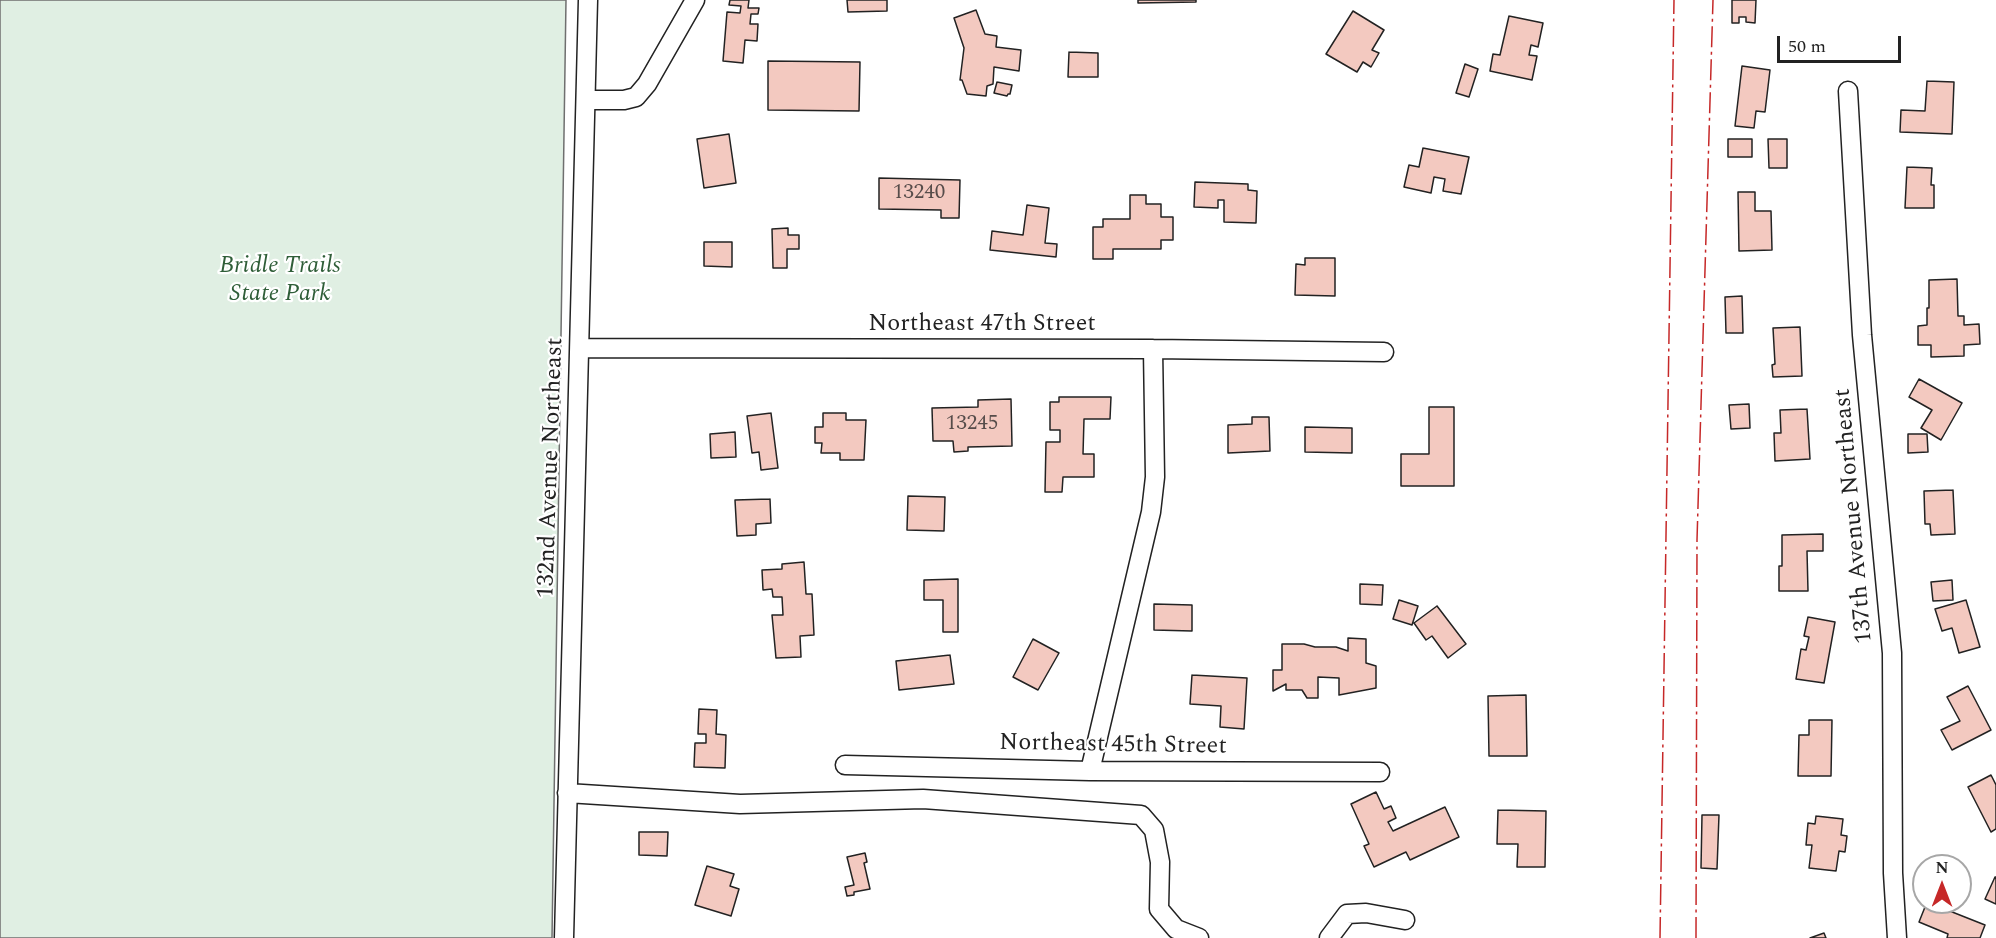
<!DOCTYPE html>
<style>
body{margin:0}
#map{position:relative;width:1996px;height:938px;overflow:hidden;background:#fff;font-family:Spectral,serif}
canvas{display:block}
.north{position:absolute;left:1912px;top:854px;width:60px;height:60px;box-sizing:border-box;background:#fff;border:2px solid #a7a7a7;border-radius:50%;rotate:0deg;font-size:16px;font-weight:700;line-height:24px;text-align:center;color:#222}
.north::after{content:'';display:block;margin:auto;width:21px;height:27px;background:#c62828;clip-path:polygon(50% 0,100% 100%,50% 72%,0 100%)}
.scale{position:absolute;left:1777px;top:36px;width:124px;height:27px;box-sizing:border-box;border:3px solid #222;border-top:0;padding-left:8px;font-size:18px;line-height:21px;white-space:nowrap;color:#222;-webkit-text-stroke:4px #fff;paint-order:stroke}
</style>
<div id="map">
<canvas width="1996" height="938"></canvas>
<div class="north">N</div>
<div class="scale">50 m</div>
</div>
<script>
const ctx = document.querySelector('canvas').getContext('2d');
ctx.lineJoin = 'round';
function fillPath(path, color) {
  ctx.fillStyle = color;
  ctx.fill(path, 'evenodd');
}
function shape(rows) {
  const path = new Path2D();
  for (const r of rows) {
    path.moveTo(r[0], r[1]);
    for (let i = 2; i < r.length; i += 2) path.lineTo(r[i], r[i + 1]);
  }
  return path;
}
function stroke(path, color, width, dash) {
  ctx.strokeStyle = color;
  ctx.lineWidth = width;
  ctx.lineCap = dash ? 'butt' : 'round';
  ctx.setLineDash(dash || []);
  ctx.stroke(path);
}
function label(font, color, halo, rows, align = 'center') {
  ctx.font = font + ' Spectral,serif';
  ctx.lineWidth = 4.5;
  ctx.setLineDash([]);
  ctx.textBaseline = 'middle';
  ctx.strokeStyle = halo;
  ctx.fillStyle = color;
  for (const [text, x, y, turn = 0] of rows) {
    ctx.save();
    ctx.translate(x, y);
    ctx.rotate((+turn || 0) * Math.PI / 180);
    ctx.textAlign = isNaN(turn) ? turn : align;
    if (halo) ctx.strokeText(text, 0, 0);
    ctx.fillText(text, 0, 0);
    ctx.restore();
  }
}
const green = shape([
 [0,0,566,0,552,938,0,938,0,0]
]);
fillPath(green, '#e0efe3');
stroke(green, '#6f6f6f', 1.5);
const building = shape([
 [730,0,749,0,748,8,759,8,758,14,751,14,750,24,758,24,757,41,745,40,743,63,723,61,727,12,740,13,741,6,729,5,730,0],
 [847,0,887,0,887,11,848,12,847,0],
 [1138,0,1196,0,1196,2,1138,3,1138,0],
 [1732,0,1756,0,1755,23,1746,22,1746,17,1739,17,1739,23,1732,23,1732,0],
 [976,10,985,34,997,36,996,47,1021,50,1019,71,994,67,993,84,987,86,986,96,967,94,962,80,960,80,964,48,954,18,976,10],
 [1353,11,1384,30,1372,50,1379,53,1371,67,1363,62,1357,72,1326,54,1353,11],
 [1509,16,1543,23,1538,47,1531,45,1529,55,1537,56,1532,80,1490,71,1493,54,1500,55,1509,16],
 [1069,52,1098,53,1098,77,1068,77,1069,52],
 [768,61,860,62,859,111,768,110,768,61],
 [1465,64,1478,69,1469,97,1456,93,1465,64],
 [1742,66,1770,70,1765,112,1756,111,1754,128,1735,126,1742,66],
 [1927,81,1954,82,1952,134,1900,132,1901,110,1925,111,1927,81],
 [997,82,1012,85,1010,94,1008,94,1007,96,994,93,997,82],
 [729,134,736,183,704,188,697,139,729,134],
 [1728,139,1752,139,1752,157,1728,157,1728,139],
 [1768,139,1787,139,1787,168,1769,168,1768,139],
 [1423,148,1469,157,1461,194,1443,191,1445,179,1434,177,1431,193,1404,187,1409,165,1419,167,1423,148],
 [1907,167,1932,168,1931,185,1934,185,1934,208,1905,208,1907,167],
 [879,178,960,180,959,218,941,218,941,210,879,209,879,178],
 [1195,182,1248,184,1248,190,1257,191,1256,223,1224,222,1224,200,1218,200,1218,208,1194,207,1195,182],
 [1738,192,1755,192,1755,211,1771,211,1772,250,1739,251,1738,192],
 [1130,195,1146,195,1146,204,1161,204,1161,217,1173,217,1173,240,1161,240,1161,249,1113,249,1113,259,1093,259,1093,227,1103,227,1103,219,1130,219,1130,195],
 [1027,205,1049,208,1045,243,1057,244,1056,257,990,250,992,231,1023,235,1027,205],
 [788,228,788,235,799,235,799,249,787,249,787,268,773,268,772,229,788,228],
 [704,242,732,242,732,267,704,266,704,242],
 [1305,258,1335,258,1335,296,1295,295,1296,264,1305,265,1305,258],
 [1957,279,1958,316,1964,316,1964,325,1979,324,1980,344,1964,345,1964,356,1931,357,1931,345,1918,345,1918,326,1927,325,1927,308,1929,308,1929,280,1957,279],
 [1742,296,1743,333,1726,333,1725,297,1742,296],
 [1800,327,1802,376,1773,377,1772,365,1775,364,1773,328,1800,327],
 [1919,379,1962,403,1941,440,1921,428,1932,410,1909,397,1919,379],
 [1059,397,1111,397,1110,419,1084,419,1083,454,1094,454,1094,477,1063,477,1062,492,1045,492,1046,442,1060,442,1060,430,1050,430,1050,402,1059,402,1059,397],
 [1011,399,1012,446,968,447,968,451,954,452,953,441,933,441,932,408,978,407,978,400,1011,399],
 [1749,404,1750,428,1731,429,1729,405,1749,404],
 [1429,407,1454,407,1454,486,1401,486,1401,454,1429,454,1429,407],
 [1807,409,1810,459,1775,461,1774,433,1781,433,1780,410,1807,409],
 [771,413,778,468,761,470,759,452,752,453,747,416,771,413],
 [823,413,846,413,846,420,866,420,864,460,840,460,840,453,821,453,822,443,815,443,815,427,823,427,823,413],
 [1252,417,1269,417,1270,451,1228,453,1228,425,1252,424,1252,417],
 [1305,427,1352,428,1352,453,1305,452,1305,427],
 [735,432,736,457,711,458,710,434,735,432],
 [1908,434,1927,434,1928,452,1908,453,1908,434],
 [1953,490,1955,534,1931,535,1930,524,1925,524,1924,491,1953,490],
 [908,496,945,497,944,531,907,530,908,496],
 [770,499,771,523,756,524,756,535,737,536,735,500,770,499],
 [1823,534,1823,551,1807,551,1808,591,1779,591,1779,566,1782,566,1782,535,1823,534],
 [804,562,806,594,812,594,814,635,800,636,801,657,776,658,772,615,783,615,782,597,773,597,772,589,763,590,762,570,782,569,782,564,804,562],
 [958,579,958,632,943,632,943,600,924,600,924,580,958,579],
 [1952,580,1953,600,1933,601,1931,582,1952,580],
 [1360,584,1383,585,1382,605,1360,604,1360,584],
 [1399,600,1418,606,1412,625,1393,619,1399,600],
 [1966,600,1980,647,1959,653,1952,628,1942,631,1935,609,1966,600],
 [1154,604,1192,605,1192,631,1154,630,1154,604],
 [1437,606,1466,644,1448,658,1432,636,1426,640,1414,623,1437,606],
 [1808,617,1835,622,1824,683,1796,679,1801,649,1806,650,1809,637,1804,636,1808,617],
 [1348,638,1366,639,1366,663,1376,666,1376,688,1339,695,1339,678,1318,677,1318,698,1307,698,1302,690,1286,690,1286,684,1273,691,1273,670,1282,670,1282,644,1304,644,1315,647,1336,647,1348,651,1348,638],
 [1033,639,1059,653,1038,690,1013,677,1033,639],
 [950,655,954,684,899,690,896,661,950,655],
 [1192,675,1247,678,1244,729,1220,727,1221,706,1190,704,1192,675],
 [1968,686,1991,730,1952,750,1941,730,1960,721,1947,697,1968,686],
 [1526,695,1527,756,1489,756,1488,696,1526,695],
 [699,709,717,710,716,734,726,735,725,768,694,767,695,743,706,743,706,734,698,734,699,709],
 [1809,720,1832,720,1831,776,1798,776,1799,735,1809,735,1809,720],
 [1991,775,1996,785,1996,829,1991,832,1968,787,1991,775],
 [1376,792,1384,809,1391,806,1396,818,1388,822,1393,831,1445,807,1459,837,1410,860,1406,852,1374,867,1364,846,1369,844,1351,804,1376,792],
 [1498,810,1546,811,1545,867,1517,867,1518,844,1497,844,1498,810],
 [1702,815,1719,815,1717,869,1701,868,1702,815],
 [1816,816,1843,819,1841,835,1847,836,1845,852,1839,851,1836,871,1809,868,1812,845,1806,845,1808,823,1815,824,1816,816],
 [639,832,668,832,667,856,639,855,639,832],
 [865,853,867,862,864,863,870,889,854,892,854,895,847,896,845,887,854,885,847,857,865,853],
 [707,866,734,874,730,886,739,889,731,916,695,905,707,866],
 [1995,877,1996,877,1996,904,1985,899,1995,877],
 [1927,902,1985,925,1980,938,1947,938,1948,934,1919,922,1927,902],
 [1824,933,1826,938,1810,938,1824,933]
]);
fillPath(building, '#f3c9c0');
stroke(building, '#222', 1.5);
const minor = shape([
 [1848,91,1862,335,1892,653,1893,873,1897,938],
 [586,100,624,100,636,97,647,84,695,0],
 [580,348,1153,349,1384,352],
 [845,765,1090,771,1380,772],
 [1090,771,1151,512,1155,477,1153,349],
 [567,793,740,804,923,799,1141,815,1154,830,1160,862,1159,909,1176,929,1199,938],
 [564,938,588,0],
 [1329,938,1347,914,1366,913,1405,920]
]);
stroke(minor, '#222', 21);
stroke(minor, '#fff', 18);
stroke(shape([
 [1660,938,1674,0],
 [1696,938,1697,540,1713,0]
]), '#c62828', 1.5, [21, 4.5, 3, 4.5]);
label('21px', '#564c4a', null, [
 ["13240",919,194],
 ["13245",972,425]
]);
label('italic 24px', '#2f5e38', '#fff', [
 ["Bridle Trails",280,267],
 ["State Park",280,295]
]);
label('24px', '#222', '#fff', [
 ["Northeast 47th Street",982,325],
 ["132nd Avenue Northeast",552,468,-88],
 ["137th Avenue Northeast",1855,516,-95],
 ["Northeast 45th Street",1113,746,1]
]);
</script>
